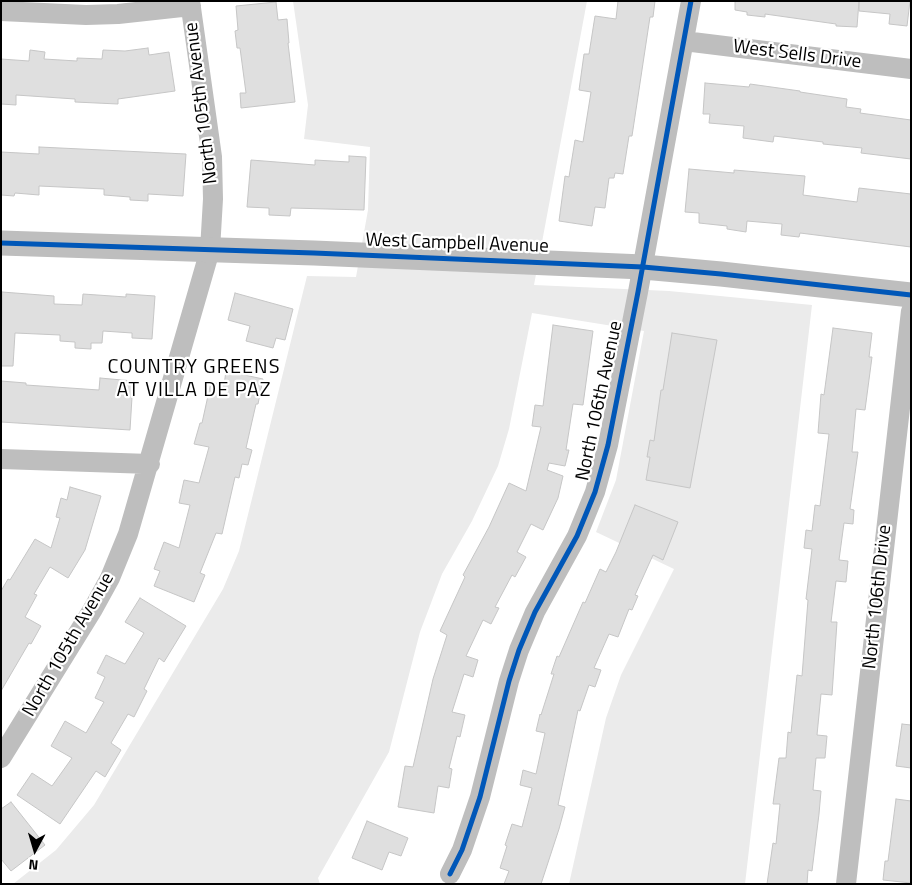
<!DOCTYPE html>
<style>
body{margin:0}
#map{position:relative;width:912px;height:885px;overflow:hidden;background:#fff;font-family:"Titillium Web",sans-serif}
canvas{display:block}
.frame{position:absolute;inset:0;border:2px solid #000;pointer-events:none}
.north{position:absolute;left:10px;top:825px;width:50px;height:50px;-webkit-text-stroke:4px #fff;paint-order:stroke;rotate:186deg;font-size:14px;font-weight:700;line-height:20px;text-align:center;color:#000}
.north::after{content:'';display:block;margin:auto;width:18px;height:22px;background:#000;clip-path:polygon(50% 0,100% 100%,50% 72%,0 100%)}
</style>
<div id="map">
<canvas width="912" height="885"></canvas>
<div class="frame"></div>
<div class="north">N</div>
</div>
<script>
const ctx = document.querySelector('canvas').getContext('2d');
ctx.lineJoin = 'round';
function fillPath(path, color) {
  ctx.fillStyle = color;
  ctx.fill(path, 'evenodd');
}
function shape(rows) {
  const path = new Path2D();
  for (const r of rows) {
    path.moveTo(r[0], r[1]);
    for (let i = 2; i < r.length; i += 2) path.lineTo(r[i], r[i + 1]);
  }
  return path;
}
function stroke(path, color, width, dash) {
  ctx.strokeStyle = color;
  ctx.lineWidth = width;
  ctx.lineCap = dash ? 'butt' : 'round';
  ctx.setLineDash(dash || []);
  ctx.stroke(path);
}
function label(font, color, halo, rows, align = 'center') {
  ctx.font = font + ' "Titillium Web",sans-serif';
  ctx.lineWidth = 4.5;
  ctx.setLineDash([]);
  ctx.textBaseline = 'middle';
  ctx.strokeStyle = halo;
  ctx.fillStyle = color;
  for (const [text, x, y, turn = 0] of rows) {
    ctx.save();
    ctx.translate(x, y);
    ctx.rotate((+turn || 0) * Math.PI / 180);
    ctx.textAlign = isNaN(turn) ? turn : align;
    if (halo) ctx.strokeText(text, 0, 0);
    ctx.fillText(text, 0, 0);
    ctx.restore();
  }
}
fillPath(shape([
 [293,1,587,1,534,285,669,291,812,305,745,884,569,884,606,718,621,675,674,569,596,532,616,480,644,331,532,313,509,429,498,466,472,521,442,574,420,632,389,752,318,878,320,884,13,884,56,850,94,805,223,589,239,551,307,276,356,277,368,210,370,147,304,139,308,105]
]), '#ebebeb');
const building = shape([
 [618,1,655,1,653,17,650,17,632,136,629,136,623,174,615,173,614,178,609,178,605,208,595,207,592,226,559,221,565,176,569,177,575,140,583,142,591,92,579,90,584,54,589,54,595,16,616,19,618,1],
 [735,1,859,1,857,27,836,26,836,24,765,14,765,17,747,15,747,12,735,10,735,1],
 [859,1,910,1,907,26,889,24,890,14,859,11,859,1],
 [276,2,278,20,287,19,289,43,288,43,295,102,241,108,240,93,246,93,240,48,237,48,235,31,238,30,236,6,276,2],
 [148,48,149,55,169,52,175,91,118,99,118,104,75,102,75,99,16,95,16,105,1,104,1,59,29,61,30,50,45,52,44,59,77,61,77,58,102,59,103,50,125,51,148,48],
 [705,83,749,87,750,84,800,91,800,92,847,99,846,107,861,109,860,113,911,120,911,159,861,153,862,148,823,144,823,142,774,136,773,142,743,138,744,126,709,123,710,114,703,114,705,83],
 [39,147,186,154,183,196,148,194,148,201,130,200,130,197,104,195,104,189,39,186,39,195,15,193,14,196,1,195,1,152,39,154,39,147],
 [349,156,366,157,364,210,291,208,290,216,269,215,269,208,247,207,251,160,315,165,315,160,349,162,349,156],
 [689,169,734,173,734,170,805,176,803,195,857,202,859,188,911,194,911,247,800,233,799,237,781,235,782,224,747,221,746,232,727,229,727,226,699,223,699,213,685,212,689,169],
 [2,292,54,296,54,304,82,305,83,294,126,297,126,294,155,296,152,339,132,338,132,333,103,331,102,343,91,343,91,349,75,348,75,342,60,341,60,335,15,333,13,366,1,366,2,292],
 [235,293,293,309,285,340,276,338,273,348,246,341,250,326,228,320,235,293],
 [553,325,593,331,583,405,573,404,566,450,569,450,565,466,549,463,547,470,563,476,558,498,543,530,531,524,517,552,526,557,515,577,512,575,495,607,499,608,491,624,483,620,466,656,478,660,473,677,464,674,452,712,465,715,460,737,457,736,449,768,452,769,449,788,438,786,434,813,398,807,405,766,413,767,433,679,447,635,440,631,465,577,463,575,489,527,509,483,526,491,541,427,532,426,535,405,543,406,553,325],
 [833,328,872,333,869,357,872,357,865,410,856,409,852,452,858,452,850,509,854,510,853,524,844,523,839,560,848,561,846,582,836,581,831,622,837,622,832,695,821,694,817,735,827,736,825,758,816,758,813,790,821,791,819,814,812,871,808,870,807,884,767,884,773,843,776,844,780,804,773,804,779,758,786,758,788,732,791,733,797,675,802,676,808,600,806,599,812,549,804,548,806,530,812,531,815,505,820,506,829,434,818,433,821,394,824,395,833,328],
 [672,333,717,340,690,488,646,480,650,457,647,457,650,440,654,441,661,390,663,390,672,333],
 [226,371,263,379,258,404,256,404,246,448,252,450,248,465,242,464,239,478,235,477,222,534,216,533,200,573,205,575,194,602,154,586,160,571,154,569,164,542,179,548,190,505,179,503,184,480,199,483,209,447,194,444,200,423,202,423,211,382,224,385,226,371],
 [100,378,133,381,130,430,1,422,1,381,26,383,26,385,99,390,100,378],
 [70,487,101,496,85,550,68,578,50,567,34,594,37,595,25,617,41,626,31,644,29,643,1,691,1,591,8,579,10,580,35,539,51,548,60,518,56,517,61,498,67,500,70,487],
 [635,505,678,522,663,560,653,555,635,595,638,596,632,610,629,609,618,637,609,634,594,668,601,670,595,687,589,685,580,711,578,710,558,805,565,807,559,829,541,884,504,884,509,871,500,868,507,846,505,845,512,824,522,827,532,788,520,785,523,770,536,774,545,733,536,731,540,714,541,715,554,674,551,674,557,656,559,657,583,602,585,603,600,569,606,572,616,552,635,505],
 [140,598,186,626,164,662,159,658,144,689,147,691,134,717,128,714,111,743,121,750,105,777,96,771,60,824,17,795,32,773,52,786,72,758,51,746,65,721,86,733,104,702,95,698,105,677,97,673,106,655,125,664,144,633,125,622,140,598],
 [902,724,911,725,911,768,896,766,902,724],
 [896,799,911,801,911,883,883,880,885,861,888,861,896,799],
 [11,802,45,845,11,871,1,859,1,809,11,802],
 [367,821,408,838,401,856,389,852,382,870,352,858,367,821]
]);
fillPath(building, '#dfdfdf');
stroke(building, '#c6c6c6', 1);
stroke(shape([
 [1,11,86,15,118,14,191,6],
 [684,41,911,69],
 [1,459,150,464],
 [1,758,93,609,110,578,128,534,210,250,213,199,212,157,190,1],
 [450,874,462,850,480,797,509,681,519,650,535,612,577,536,595,492,608,445,638,292,691,1],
 [846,884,911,311]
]), '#bebebe', 20);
stroke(shape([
 [1,243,314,253,643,267,721,274,911,295]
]), '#bebebe', 25);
stroke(shape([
 [1,243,314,253,643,267,721,274,911,295],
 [450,874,462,850,480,797,509,681,519,650,535,612,577,536,595,492,608,445,638,292,691,1]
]), '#0057b8', 5);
label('19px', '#000', '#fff', [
 ["West Sells Drive",797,55,7],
 ["North 105th Avenue",202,103,-97],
 ["West Campbell Avenue",457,244,2],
 ["North 106th Avenue",600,401,-78],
 ["North 106th Drive",878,597,-84],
 ["North 105th Avenue",69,645,-60]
]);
ctx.letterSpacing = '1px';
label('20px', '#000', '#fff', [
 ["COUNTRY GREENS",194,368],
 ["AT VILLA DE PAZ",194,391]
]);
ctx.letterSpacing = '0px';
</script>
